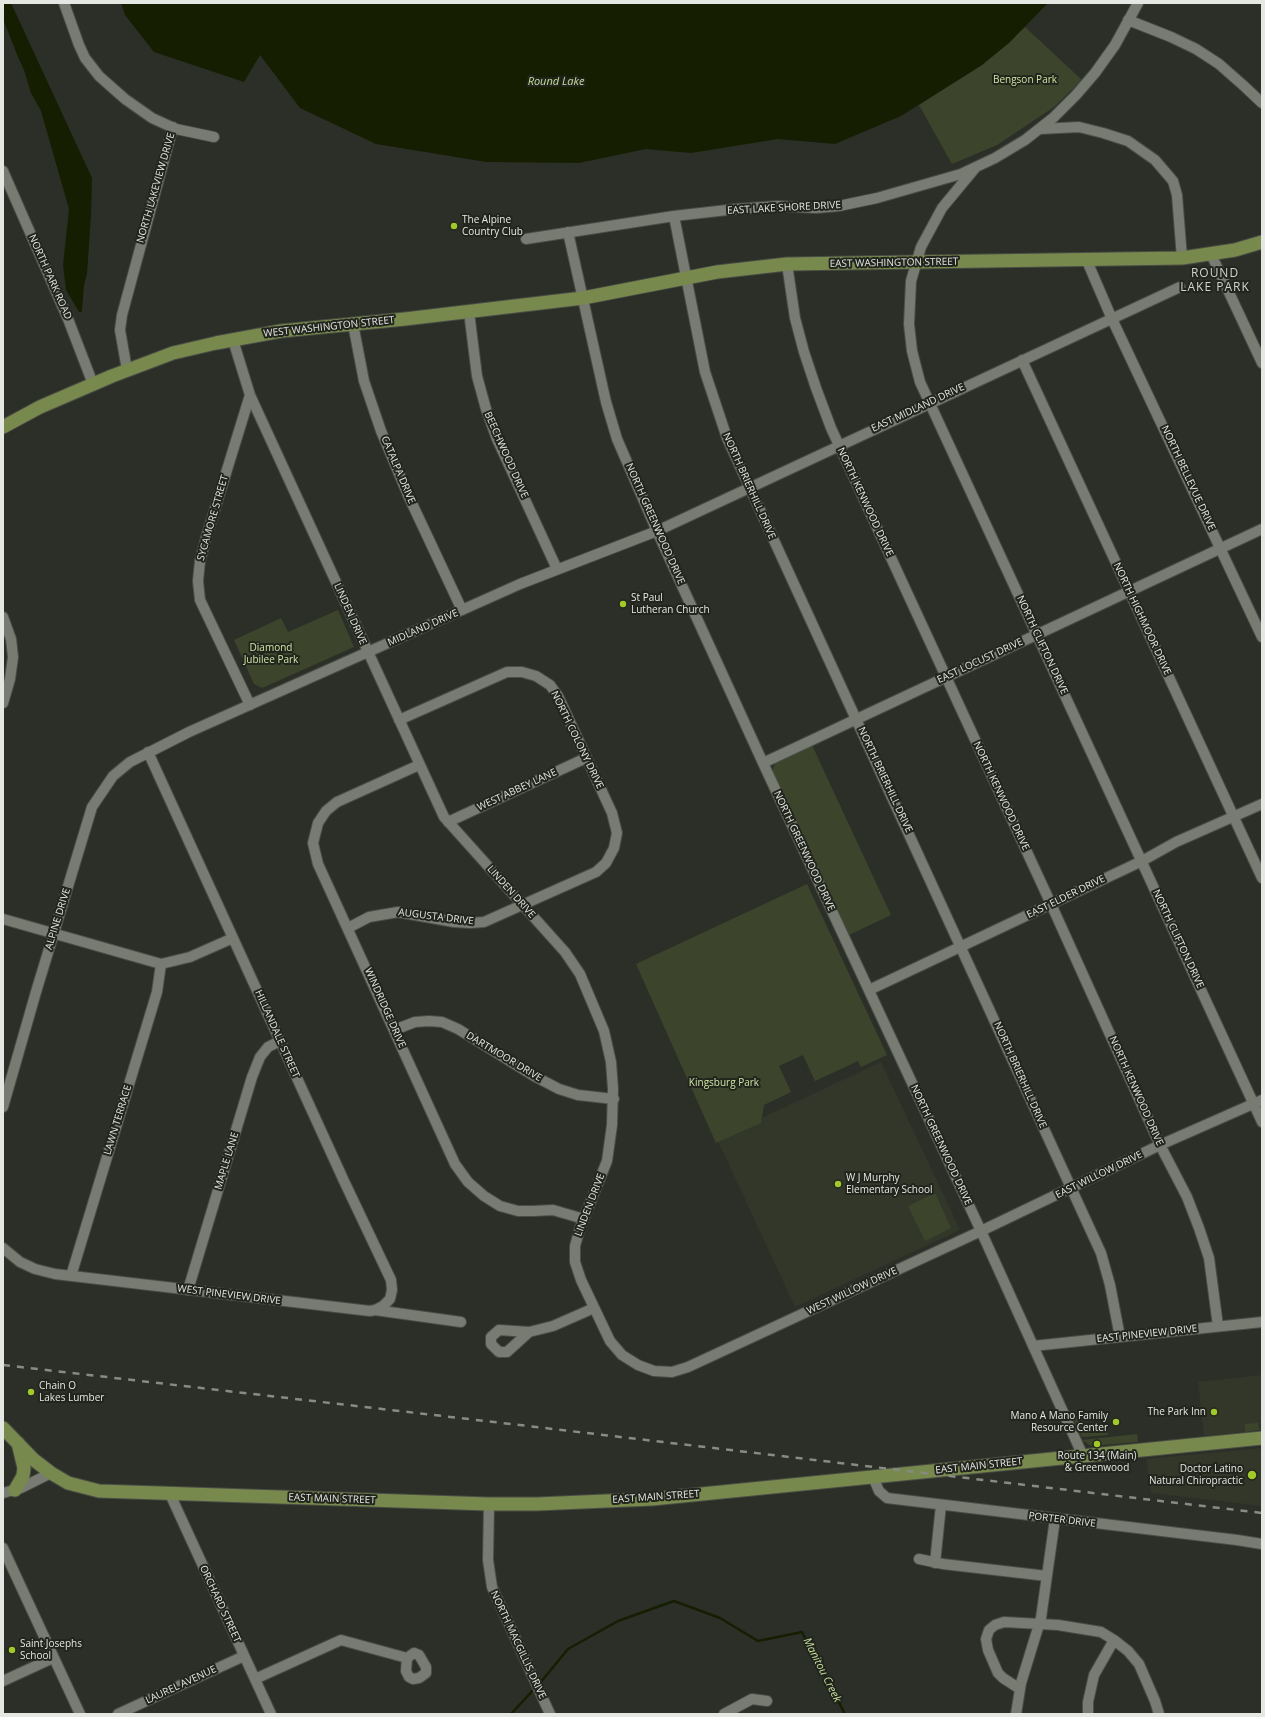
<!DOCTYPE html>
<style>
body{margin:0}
#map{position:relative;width:1265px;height:1717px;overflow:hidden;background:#2c2f27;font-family:"Open Sans",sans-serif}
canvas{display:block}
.frame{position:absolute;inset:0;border:4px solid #e5e7e2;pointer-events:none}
</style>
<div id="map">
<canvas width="1265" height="1717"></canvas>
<div class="frame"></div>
</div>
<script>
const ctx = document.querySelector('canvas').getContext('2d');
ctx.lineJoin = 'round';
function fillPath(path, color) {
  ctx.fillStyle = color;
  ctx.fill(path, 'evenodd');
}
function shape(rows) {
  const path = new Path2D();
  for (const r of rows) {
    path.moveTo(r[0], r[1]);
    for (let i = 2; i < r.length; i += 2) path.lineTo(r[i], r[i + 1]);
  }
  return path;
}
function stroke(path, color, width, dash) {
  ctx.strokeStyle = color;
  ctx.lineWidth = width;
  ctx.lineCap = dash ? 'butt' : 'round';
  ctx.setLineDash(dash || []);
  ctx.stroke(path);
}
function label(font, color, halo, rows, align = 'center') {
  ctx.font = font + ' "Open Sans",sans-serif';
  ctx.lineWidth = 4;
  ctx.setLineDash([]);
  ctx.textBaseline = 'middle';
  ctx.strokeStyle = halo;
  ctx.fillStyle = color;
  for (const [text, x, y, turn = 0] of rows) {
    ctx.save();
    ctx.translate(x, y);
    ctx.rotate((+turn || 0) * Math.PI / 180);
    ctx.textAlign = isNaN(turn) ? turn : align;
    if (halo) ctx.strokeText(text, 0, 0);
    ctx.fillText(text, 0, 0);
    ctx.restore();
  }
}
fillPath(shape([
 [881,1062,960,1230,795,1307,717,1139],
 [1262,1375,1262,1430,1204,1436,1198,1382],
 [1262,1448,1262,1506,1151,1493,1146,1459]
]), '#323729');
fillPath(shape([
 [1025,27,1082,80,1054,107,997,145,952,164,919,105,982,65],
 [338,610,354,647,262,688,254,684,234,640,281,618,288,632],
 [811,743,891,915,849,935,772,771,778,758],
 [807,884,887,1055,861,1067,858,1061,815,1081,803,1055,779,1066,791,1092,764,1105,761,1123,716,1143,636,964],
 [935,1193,951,1228,925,1241,908,1206],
 [1079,1415,1085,1429,1107,1426,1108,1435,1082,1437,1073,1418],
 [1258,1423,1259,1430,1245,1432,1245,1424],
 [1137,1434,1138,1442,1091,1446,1082,1440]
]), '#3c452c');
fillPath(shape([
 [3,3,11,3,92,178,91,216,87,274,84,285,82,311,81,312,79,312,66,290,63,265,69,209,41,111,31,93,24,70,18,57,3,19],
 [121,3,1048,3,1009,43,982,65,901,116,835,144,778,139,691,153,646,149,579,163,486,162,376,144,300,108,260,55,244,82,154,52,125,15]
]), '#161e02');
stroke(shape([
 [540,1683,568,1649,618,1621,674,1601,720,1618,758,1641,802,1632,845,1714],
 [511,1714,535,1688]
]), '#161e02', 2.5);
const minor = shape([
 [64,3,79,45,85,58,99,76,125,99,152,118,176,129,214,137],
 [1128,20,1171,37,1196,49,1219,64,1244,86,1262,103],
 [1040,129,1079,127,1103,133,1128,141,1155,160,1173,181,1177,195,1182,258],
 [976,167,942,208,921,247,911,281,909,324,912,351,920,382,1262,1122],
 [3,171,68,319,93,384],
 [674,216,705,372,727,438,1101,1253,1110,1285,1120,1337],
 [568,232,606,402,617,439,657,531,763,763,981,1231,1083,1456],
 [526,239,674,216,736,209,778,206,816,208,839,206,877,198,961,174,995,158,1025,140,1053,118,1076,95,1095,73,1115,45,1138,3],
 [1211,254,1262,363],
 [1087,261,1112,319,1262,637],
 [787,264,795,318,804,352,816,388,831,428,1051,904,1160,1145,1187,1197,1199,1228,1209,1258,1218,1326],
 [469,312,477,376,486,409,497,439,557,569],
 [353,324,364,381,381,431,408,495,462,610],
 [233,340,250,395,444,817,565,952,580,974,604,1031,611,1062,613,1089,612,1125,607,1161,580,1228,575,1246,575,1262,581,1280,610,1341,622,1355,638,1365,654,1371,672,1372,688,1367,981,1231,1160,1145,1262,1100],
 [1022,360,1262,878],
 [127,370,120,330,122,315,173,127],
 [250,395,206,538,200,561,198,581,200,600,250,705],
 [3,617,11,639,13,657,10,679,3,703],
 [148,752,344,1181,391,1280,392,1290,390,1299,383,1306,375,1310],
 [763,763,1262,529],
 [419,765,337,802,326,811,318,823,313,843,318,864,455,1164,468,1182,484,1196,500,1206,518,1211,533,1211,553,1210,584,1219],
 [448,822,586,758],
 [3,919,161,964,190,957,233,938],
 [348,928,369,917,398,912,454,922,470,923,484,922,596,872,606,863,614,848,617,833,612,813,558,696,550,685,536,676,522,672,507,672,399,720],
 [869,990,1142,861,1176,842,1262,804],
 [394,1030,415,1022,429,1021,442,1022,458,1029,534,1076,559,1089,578,1095,614,1099],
 [3,1107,36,992,92,807,113,776,130,762,189,732,520,584,657,531,1180,287],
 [3,1248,20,1262,35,1269,55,1274,370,1311,375,1310,461,1322],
 [71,1276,157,992,161,964],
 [188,1290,252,1077,260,1057,268,1047,280,1041],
 [529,1332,507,1352,499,1352,491,1344,491,1337,499,1330,529,1332,553,1326,594,1308],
 [1033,1346,1262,1322],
 [873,1477,879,1491,887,1498,1237,1540,1262,1544],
 [3,1493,21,1488,51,1473],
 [170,1494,271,1714],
 [489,1504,488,1560,492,1587,550,1714],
 [3,1548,80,1714],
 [919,1559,943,1564,1047,1576],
 [935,1563,941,1505],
 [414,1653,419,1655,426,1667,426,1673,419,1678,413,1679,409,1677,406,1671,407,1658,414,1653],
 [255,1679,341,1640,407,1658],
 [3,1681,53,1658],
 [1020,1689,1003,1678,998,1673,988,1650,986,1639,989,1630,995,1625,1004,1622,1058,1625,1101,1632,1114,1640,1128,1651,1139,1664,1155,1701,1159,1714],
 [118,1714,244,1656],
 [724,1714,752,1699,767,1701],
 [1016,1714,1021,1683,1041,1618,1055,1519],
 [1088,1714,1088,1702,1094,1675,1114,1640]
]);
const major = shape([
 [3,427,40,407,112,376,173,353,216,343,281,331,405,319,583,298,717,272,787,264,1182,258,1235,250,1262,242],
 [3,1428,34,1460,51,1473,68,1483,99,1491,489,1504,537,1504,652,1499,1262,1438],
 [15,1490,23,1476,24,1468,18,1443]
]);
stroke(minor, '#4a4d46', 12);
stroke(major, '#4a4d46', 15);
stroke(minor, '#787b72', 10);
stroke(major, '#77894c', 13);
stroke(shape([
 [3,1365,494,1422,1262,1513]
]), '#888a84', 2.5, [7, 7]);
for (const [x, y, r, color] of [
 [454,226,4,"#a1c92a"],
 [623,604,4,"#a1c92a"],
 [838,1184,4,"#a1c92a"],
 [31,1392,4,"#a1c92a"],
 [1214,1412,4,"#a1c92a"],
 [1116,1422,4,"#a1c92a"],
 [1097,1444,4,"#a1c92a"],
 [1252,1475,5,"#a1c92a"],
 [12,1650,4,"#a1c92a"]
]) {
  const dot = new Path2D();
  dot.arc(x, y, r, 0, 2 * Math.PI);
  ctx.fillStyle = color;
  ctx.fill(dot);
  stroke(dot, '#22251d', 1.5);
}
label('10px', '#cee5a1', '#22251d', [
 ["Bengson Park",1025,80],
 ["Diamond",271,648],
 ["Jubilee Park",271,660],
 ["Kingsburg Park",724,1083]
]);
label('10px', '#e5e7e2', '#22251d', [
 ["NORTH LAKEVIEW DRIVE",156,188,-74],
 ["EAST LAKE SHORE DRIVE",784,208,-3],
 ["EAST WASHINGTON STREET",894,263,-1],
 ["NORTH PARK ROAD",50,277,66],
 ["WEST WASHINGTON STREET",329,327,-6],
 ["EAST MIDLAND DRIVE",918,408,-25],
 ["BEECHWOOD DRIVE",506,455,66],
 ["CATALPA DRIVE",398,470,67],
 ["NORTH BELLEVUE DRIVE",1188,478,65],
 ["NORTH BRIERHILL DRIVE",749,486,66],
 ["NORTH KENWOOD DRIVE",865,502,65],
 ["SYCAMORE STREET",213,518,-74],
 ["NORTH GREENWOOD DRIVE",655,524,66],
 ["LINDEN DRIVE",350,614,66],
 ["NORTH HIGHMOOR DRIVE",1142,619,65],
 ["MIDLAND DRIVE",423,628,-24],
 ["NORTH CLIFTON DRIVE",1042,645,65],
 ["EAST LOCUST DRIVE",980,661,-25],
 ["NORTH COLONY DRIVE",577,740,64],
 ["NORTH BRIERHILL DRIVE",885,780,65],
 ["WEST ABBEY LANE",517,790,-25],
 ["NORTH KENWOOD DRIVE",1001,796,65],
 ["NORTH GREENWOOD DRIVE",804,851,65],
 ["LINDEN DRIVE",511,892,48],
 ["EAST ELDER DRIVE",1066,897,-26],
 ["AUGUSTA DRIVE",436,917,7],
 ["ALPINE DRIVE",58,919,-73],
 ["NORTH CLIFTON DRIVE",1178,939,65],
 ["WINDRIDGE DRIVE",385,1008,66],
 ["HILLANDALE STREET",277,1034,66],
 ["DARTMOOR DRIVE",504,1057,31],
 ["NORTH BRIERHILL DRIVE",1020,1075,66],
 ["NORTH KENWOOD DRIVE",1136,1091,66],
 ["LAWN TERRACE",118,1120,-73],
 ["NORTH GREENWOOD DRIVE",941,1145,65],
 ["MAPLE LANE",227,1161,-73],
 ["EAST WILLOW DRIVE",1099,1175,-26],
 ["LINDEN DRIVE",590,1205,-69],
 ["WEST WILLOW DRIVE",852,1291,-25],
 ["WEST PINEVIEW DRIVE",229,1295,7],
 ["EAST PINEVIEW DRIVE",1147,1334,-6],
 ["EAST MAIN STREET",979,1466,-6],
 ["EAST MAIN STREET",656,1497,-4],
 ["EAST MAIN STREET",332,1499,2],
 ["PORTER DRIVE",1062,1520,7],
 ["ORCHARD STREET",220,1604,65],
 ["NORTH MACGILLIS DRIVE",518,1645,65],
 ["LAUREL AVENUE",181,1685,-25]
]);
label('10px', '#e5e7e2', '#22251d', [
 ["The Alpine",462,220],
 ["Country Club",462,232],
 ["St Paul",631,598],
 ["Lutheran Church",631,610],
 ["W J Murphy",846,1178],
 ["Elementary School",846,1190],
 ["Chain O",39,1386],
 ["Lakes Lumber",39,1398],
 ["The Park Inn",1206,1412,"right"],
 ["Mano A Mano Family",1108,1416,"right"],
 ["Resource Center",1108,1428,"right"],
 ["Route 134 (Main)",1097,1456,"center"],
 ["& Greenwood",1097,1468,"center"],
 ["Doctor Latino",1243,1469,"right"],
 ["Natural Chiropractic",1243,1481,"right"],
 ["Saint Josephs",20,1644],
 ["School",20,1656]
], 'left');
label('italic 11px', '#c6de9a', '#22251d', [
 ["Round Lake",556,82],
 ["Manitou Creek",822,1670,63]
]);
ctx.letterSpacing = '1px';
label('12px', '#cfd3c8', '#22251d', [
 ["ROUND",1215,274],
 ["LAKE PARK",1215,288]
]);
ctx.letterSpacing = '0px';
</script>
